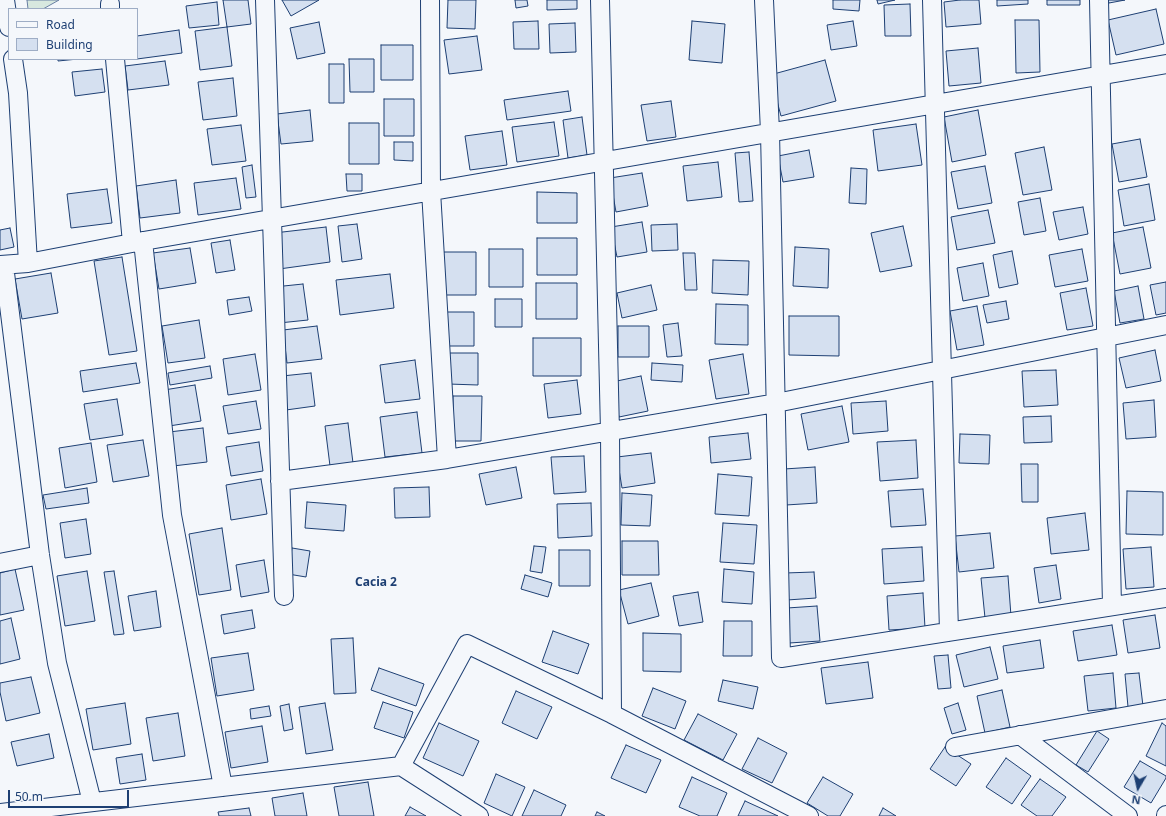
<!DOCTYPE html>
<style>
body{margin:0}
#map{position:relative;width:1166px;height:816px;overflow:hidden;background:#f4f7fb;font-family:"Noto Sans",sans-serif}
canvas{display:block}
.legend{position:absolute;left:8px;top:8px;width:130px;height:52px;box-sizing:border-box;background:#f4f7fb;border:1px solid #9eadc5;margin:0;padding:5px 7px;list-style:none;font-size:12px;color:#1d3f73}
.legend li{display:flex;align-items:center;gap:8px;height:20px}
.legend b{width:20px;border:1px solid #9eadc5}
.north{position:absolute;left:1118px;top:768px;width:40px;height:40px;-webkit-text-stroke:3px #f4f7fb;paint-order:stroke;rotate:189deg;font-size:11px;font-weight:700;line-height:16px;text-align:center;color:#1d3f73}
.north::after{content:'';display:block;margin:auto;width:14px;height:18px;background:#1d3f73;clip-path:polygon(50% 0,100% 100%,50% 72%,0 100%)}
.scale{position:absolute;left:8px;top:790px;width:121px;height:18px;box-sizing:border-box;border:2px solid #1d3f73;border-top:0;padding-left:5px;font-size:12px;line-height:14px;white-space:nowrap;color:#1d3f73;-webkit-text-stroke:3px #f4f7fb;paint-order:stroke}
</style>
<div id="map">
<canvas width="1166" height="816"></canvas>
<ul class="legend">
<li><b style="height:5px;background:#f4f7fb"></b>Road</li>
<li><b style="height:11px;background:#d5e0f0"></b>Building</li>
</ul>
<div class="north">N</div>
<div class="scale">50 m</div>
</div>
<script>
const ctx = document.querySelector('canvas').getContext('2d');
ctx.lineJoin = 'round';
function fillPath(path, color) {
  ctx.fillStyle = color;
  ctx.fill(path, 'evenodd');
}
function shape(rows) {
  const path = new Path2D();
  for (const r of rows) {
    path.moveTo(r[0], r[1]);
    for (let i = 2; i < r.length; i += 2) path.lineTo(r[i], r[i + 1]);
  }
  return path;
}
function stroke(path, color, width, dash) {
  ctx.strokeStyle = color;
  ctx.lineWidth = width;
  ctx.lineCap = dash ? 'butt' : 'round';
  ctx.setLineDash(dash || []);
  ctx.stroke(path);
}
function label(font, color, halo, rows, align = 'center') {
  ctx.font = font + ' "Noto Sans",sans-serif';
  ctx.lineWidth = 3;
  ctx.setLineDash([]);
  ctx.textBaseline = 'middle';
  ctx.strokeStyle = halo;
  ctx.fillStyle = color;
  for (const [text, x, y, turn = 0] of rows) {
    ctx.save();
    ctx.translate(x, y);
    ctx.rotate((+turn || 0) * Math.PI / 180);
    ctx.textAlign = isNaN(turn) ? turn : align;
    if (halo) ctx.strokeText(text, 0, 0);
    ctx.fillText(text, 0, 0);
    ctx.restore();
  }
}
const green = shape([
 [27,0,59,0,43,9,28,9,27,0]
]);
fillPath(green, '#d7e8df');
stroke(green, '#687fa3', 1);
const building = shape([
 [223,0,248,0,251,24,227,27,223,0],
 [282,0,319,0,291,16,282,0],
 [448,0,476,0,475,29,447,28,448,0],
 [515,0,527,0,528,6,516,8,515,0],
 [547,0,577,0,577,9,547,10,547,0],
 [833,0,860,0,859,11,833,9,833,0],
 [877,0,895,0,878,4,877,0],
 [960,0,979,0,981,24,946,27,944,2,960,0],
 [997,0,1028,0,1028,4,997,6,997,0],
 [1047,0,1080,0,1080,5,1047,5,1047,0],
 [1108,0,1125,0,1109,3,1108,0],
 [217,2,219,25,189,28,186,6,217,2],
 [910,4,911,36,885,36,884,5,910,4],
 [1156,9,1164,44,1116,55,1108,20,1156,9],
 [1015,20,1039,20,1040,72,1016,73,1015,20],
 [538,21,539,49,514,49,513,22,538,21],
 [692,21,725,24,722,63,689,60,692,21],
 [853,21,857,46,831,50,827,25,853,21],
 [319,22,325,53,297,59,290,28,319,22],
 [575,23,576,52,550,53,549,24,575,23],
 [227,27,232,66,200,70,195,31,227,27],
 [179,30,182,53,137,59,137,36,179,30],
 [477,36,482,70,449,74,444,40,477,36],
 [381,45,413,45,413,80,381,80,381,45],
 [978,48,981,83,949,86,946,51,978,48],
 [58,59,78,59,58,61,58,59],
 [349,59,374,59,374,92,350,92,349,59],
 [825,60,836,101,781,116,770,75,825,60],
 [165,61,169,85,128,90,125,66,165,61],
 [329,64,344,64,344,103,329,103,329,64],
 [102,69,105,92,75,96,72,72,102,69],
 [233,78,237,116,203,120,198,82,233,78],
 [568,91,571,111,507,120,504,100,568,91],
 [384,99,414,99,414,136,384,136,384,99],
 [671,101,676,137,647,141,641,105,671,101],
 [310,110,313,141,281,144,277,114,310,110],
 [978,110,986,155,952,162,944,117,978,110],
 [582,117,587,155,568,158,563,120,582,117],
 [554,122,559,156,517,162,512,127,554,122],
 [349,123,379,123,379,164,349,164,349,123],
 [916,124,922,165,878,171,873,130,916,124],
 [241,125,246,161,212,165,207,129,241,125],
 [502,131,507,165,470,170,465,136,502,131],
 [1140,139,1147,177,1119,182,1112,144,1140,139],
 [394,142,413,142,413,161,394,160,394,142],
 [1044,147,1052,190,1023,195,1015,153,1044,147],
 [809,150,814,177,783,182,778,156,809,150],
 [749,152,753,201,739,202,735,153,749,152],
 [718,162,722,197,687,201,683,166,718,162],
 [252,165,256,197,246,198,242,167,252,165],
 [985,166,992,203,958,209,951,172,985,166],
 [851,168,867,169,866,204,849,203,851,168],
 [642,173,648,206,616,212,610,178,642,173],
 [346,174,362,174,362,191,347,191,346,174],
 [236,178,241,209,198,215,194,183,236,178],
 [176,180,180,213,140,218,136,186,176,180],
 [1149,184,1155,220,1124,226,1118,190,1149,184],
 [107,189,112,223,71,228,67,194,107,189],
 [537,192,577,193,577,223,537,223,537,192],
 [1040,198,1046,231,1024,235,1018,202,1040,198],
 [1083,207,1088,234,1059,240,1053,212,1083,207],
 [988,210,995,243,957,250,951,217,988,210],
 [642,222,647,252,617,257,611,227,642,222],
 [357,224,362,259,342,262,338,226,357,224],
 [677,224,678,250,652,251,651,225,677,224],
 [903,226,912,266,880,272,871,233,903,226],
 [326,227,330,262,279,269,274,233,326,227],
 [1143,227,1151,268,1120,274,1112,233,1143,227],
 [10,228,14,247,0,250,0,230,10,228],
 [537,238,577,238,577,275,537,275,537,238],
 [230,240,235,270,216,273,211,243,230,240],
 [795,247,829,249,828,288,793,286,795,247],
 [190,248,196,283,159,289,153,253,190,248],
 [489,249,523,249,523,287,489,287,489,249],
 [1082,249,1088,281,1055,287,1049,255,1082,249],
 [1012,251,1018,284,999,288,993,255,1012,251],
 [439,252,476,252,476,295,439,295,439,252],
 [683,253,695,253,697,290,685,290,683,253],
 [122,257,137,351,109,355,94,261,122,257],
 [713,260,749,261,748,295,712,293,713,260],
 [983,263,989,296,963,301,957,268,983,263],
 [51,273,58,313,22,319,15,279,51,273],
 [390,274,394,308,340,315,336,280,390,274],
 [1166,282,1166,313,1156,315,1150,285,1166,282],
 [536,283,577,283,577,319,536,319,536,283],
 [303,284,308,320,279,323,274,287,303,284],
 [651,285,657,310,622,318,617,293,651,285],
 [1138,286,1144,319,1120,323,1114,291,1138,286],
 [1086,288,1093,326,1067,330,1060,293,1086,288],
 [249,297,252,311,229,315,227,300,249,297],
 [495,299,522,299,522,327,495,327,495,299],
 [1006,301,1009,319,987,323,983,305,1006,301],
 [716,304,748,305,748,345,715,344,716,304],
 [977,306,984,345,957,350,950,311,977,306],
 [445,312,474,312,474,346,445,346,445,312],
 [789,316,839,316,839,356,789,355,789,316],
 [199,320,205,358,168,363,162,326,199,320],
 [678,323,682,356,667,357,663,325,678,323],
 [317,326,322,359,287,363,283,330,317,326],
 [618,326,649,326,649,357,618,357,618,326],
 [533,338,581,338,581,376,533,376,533,338],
 [1155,350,1161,381,1126,388,1119,358,1155,350],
 [448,353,478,353,478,385,448,384,448,353],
 [255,354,261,390,228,395,223,359,255,354],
 [743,354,749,394,716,399,709,360,743,354],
 [415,360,420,399,385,403,380,365,415,360],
 [136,363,140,383,83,392,80,371,136,363],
 [652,363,683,365,682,382,651,380,652,363],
 [210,366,212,378,170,385,168,373,210,366],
 [1056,370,1058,405,1024,407,1022,371,1056,370],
 [311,373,315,406,286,410,282,376,311,373],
 [641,376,648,411,619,417,612,382,641,376],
 [577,380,581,414,548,418,544,384,577,380],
 [195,385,201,421,169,426,164,390,195,385],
 [453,396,482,396,481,441,453,441,453,396],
 [117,399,123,435,90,440,84,404,117,399],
 [1154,400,1156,437,1126,439,1123,403,1154,400],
 [256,401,261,429,228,434,223,406,256,401],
 [886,401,888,431,853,434,851,403,886,401],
 [842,406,849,442,808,450,801,414,842,406],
 [417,412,422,453,385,457,380,417,417,412],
 [1051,416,1052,442,1024,443,1023,417,1051,416],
 [348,423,353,463,330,466,325,426,348,423],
 [203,428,207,462,173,466,169,432,203,428],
 [748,433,751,459,711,463,709,437,748,433],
 [960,434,990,435,989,464,959,463,960,434],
 [143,440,149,476,113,482,107,445,143,440],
 [916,440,918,478,880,481,877,442,916,440],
 [259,442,263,471,231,476,226,447,259,442],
 [91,443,97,482,65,488,59,448,91,443],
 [651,453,655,483,622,488,617,457,651,453],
 [584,456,586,492,554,494,551,457,584,456],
 [1021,464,1038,464,1038,502,1022,502,1021,464],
 [516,467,522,498,486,505,479,474,516,467],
 [815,467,817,503,786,505,784,469,815,467],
 [718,474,752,477,749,516,715,514,718,474],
 [261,479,267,514,231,520,226,485,261,479],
 [429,487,430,517,395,518,394,488,429,487],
 [87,488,89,503,46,509,43,495,87,488],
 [923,489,926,525,891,527,888,491,923,489],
 [1127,491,1163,492,1163,535,1126,534,1127,491],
 [622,493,652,495,650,526,621,525,622,493],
 [307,502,346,505,344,531,305,528,307,502],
 [591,503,592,536,558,538,557,504,591,503],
 [1085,513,1089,550,1051,554,1047,518,1085,513],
 [86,519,91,554,65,558,60,523,86,519],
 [723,523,757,525,754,564,720,562,723,523],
 [222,528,231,590,199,595,189,534,222,528],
 [990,533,994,568,959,572,955,536,990,533],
 [622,541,658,541,659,575,622,575,622,541],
 [534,546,546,547,542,573,530,571,534,546],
 [922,547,924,581,884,584,882,549,922,547],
 [1151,547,1154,587,1126,589,1123,549,1151,547],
 [292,548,310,551,306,577,288,574,292,548],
 [559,550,590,550,590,586,559,586,559,550],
 [264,560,269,592,241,597,236,565,264,560],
 [1056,565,1061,599,1039,603,1034,568,1056,565],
 [15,569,24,610,0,615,0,573,15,569],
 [724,569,754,572,752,604,722,602,724,569],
 [87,571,95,621,65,626,57,576,87,571],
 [114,571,124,634,114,635,104,572,114,571],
 [814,572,816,598,787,600,785,573,814,572],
 [525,575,552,583,548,597,521,589,525,575],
 [1008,576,1011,616,985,618,981,578,1008,576],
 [651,583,659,616,628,624,619,590,651,583],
 [156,591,161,627,134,631,128,596,156,591],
 [698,592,703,622,679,626,673,596,698,592],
 [923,593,925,628,889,630,887,596,923,593],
 [817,606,820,641,789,643,787,608,817,606],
 [252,610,255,628,224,634,221,615,252,610],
 [1155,615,1160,648,1128,653,1123,620,1155,615],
 [11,618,20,659,0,664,0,621,11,618],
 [724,621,752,621,752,656,723,656,724,621],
 [1112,625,1117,655,1078,661,1073,631,1112,625],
 [553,631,589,644,578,674,542,662,553,631],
 [643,633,681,634,681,672,643,671,643,633],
 [353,638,356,693,334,694,331,639,353,638],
 [1040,640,1044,668,1007,673,1003,646,1040,640],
 [990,647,998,679,964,687,956,655,990,647],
 [248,653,254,690,217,696,211,658,248,653],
 [948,655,951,688,938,689,934,656,948,655],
 [868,662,873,698,826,704,821,668,868,662],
 [379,668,424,684,416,706,371,690,379,668],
 [1113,673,1116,708,1088,711,1084,676,1113,673],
 [1139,673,1143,706,1128,707,1125,674,1139,673],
 [31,677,40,713,6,721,0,692,0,683,31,677],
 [723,680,758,687,753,709,718,701,723,680],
 [653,688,686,701,675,729,642,716,653,688],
 [1002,690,1010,727,985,733,977,696,1002,690],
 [516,691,552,707,537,739,502,723,516,691],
 [383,702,413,712,404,738,374,728,383,702],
 [125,703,131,744,93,750,86,709,125,703],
 [325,703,333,750,306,754,299,707,325,703],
 [958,703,966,730,952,734,944,708,958,703],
 [289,704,293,729,284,731,280,706,289,704],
 [269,706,271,716,251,719,250,709,269,706],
 [178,713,185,756,153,761,146,718,178,713],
 [698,714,737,734,723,760,684,740,698,714],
 [439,723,479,741,463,776,423,758,439,723],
 [1162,723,1166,726,1166,766,1146,756,1162,723],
 [262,726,268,762,231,768,225,732,262,726],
 [1097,731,1109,739,1088,772,1076,765,1097,731],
 [49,734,54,758,17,766,11,742,49,734],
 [758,738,787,753,772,783,742,769,758,738],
 [626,745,661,760,646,793,611,778,626,745],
 [945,747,971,764,956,786,930,769,945,747],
 [142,754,146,780,120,784,116,758,142,754],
 [1006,758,1031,776,1012,804,986,787,1006,758],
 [1140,761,1166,776,1166,778,1151,803,1124,787,1140,761],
 [496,774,525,787,512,816,484,803,496,774],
 [692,777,727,793,717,816,700,816,679,807,692,777],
 [823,777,853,794,840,816,828,816,807,803,823,777],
 [1040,779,1066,797,1052,816,1037,816,1021,805,1040,779],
 [368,782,374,816,339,816,334,787,368,782],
 [534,790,566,805,561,816,522,816,534,790],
 [303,793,307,816,275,816,272,798,303,793],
 [745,801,778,816,738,816,745,801],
 [410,807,426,816,405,816,410,807],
 [249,808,251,816,219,816,218,812,249,808],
 [883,808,896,816,879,816,883,808],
 [597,812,605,816,595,816,597,812]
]);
fillPath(building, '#d5e0f0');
stroke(building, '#1d3f73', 1);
const minor = shape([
 [5,0,9,27],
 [265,0,284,596],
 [430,0,431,191,447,459],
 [600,0,610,432,612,714,809,816],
 [764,0,770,132,781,658,1166,598],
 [932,0,949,632],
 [1099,0,1112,606],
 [110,4,110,9],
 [13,59,18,93,28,263],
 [115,59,132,243],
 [143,241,172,515,223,787],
 [0,265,28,263,132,243,1166,64],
 [4,265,40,555,57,663,92,802],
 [280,481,447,459,776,403,1166,325],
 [0,563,40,555],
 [1020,735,1128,816],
 [955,747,1166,709],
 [401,766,467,644,612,714],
 [0,813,401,766,479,816],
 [1166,816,1166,815]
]);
stroke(minor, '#1d3f73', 20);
stroke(minor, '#f4f7fb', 18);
label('bold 12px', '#1d3f73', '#f4f7fb', [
 ["Cacia 2",376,583]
]);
</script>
